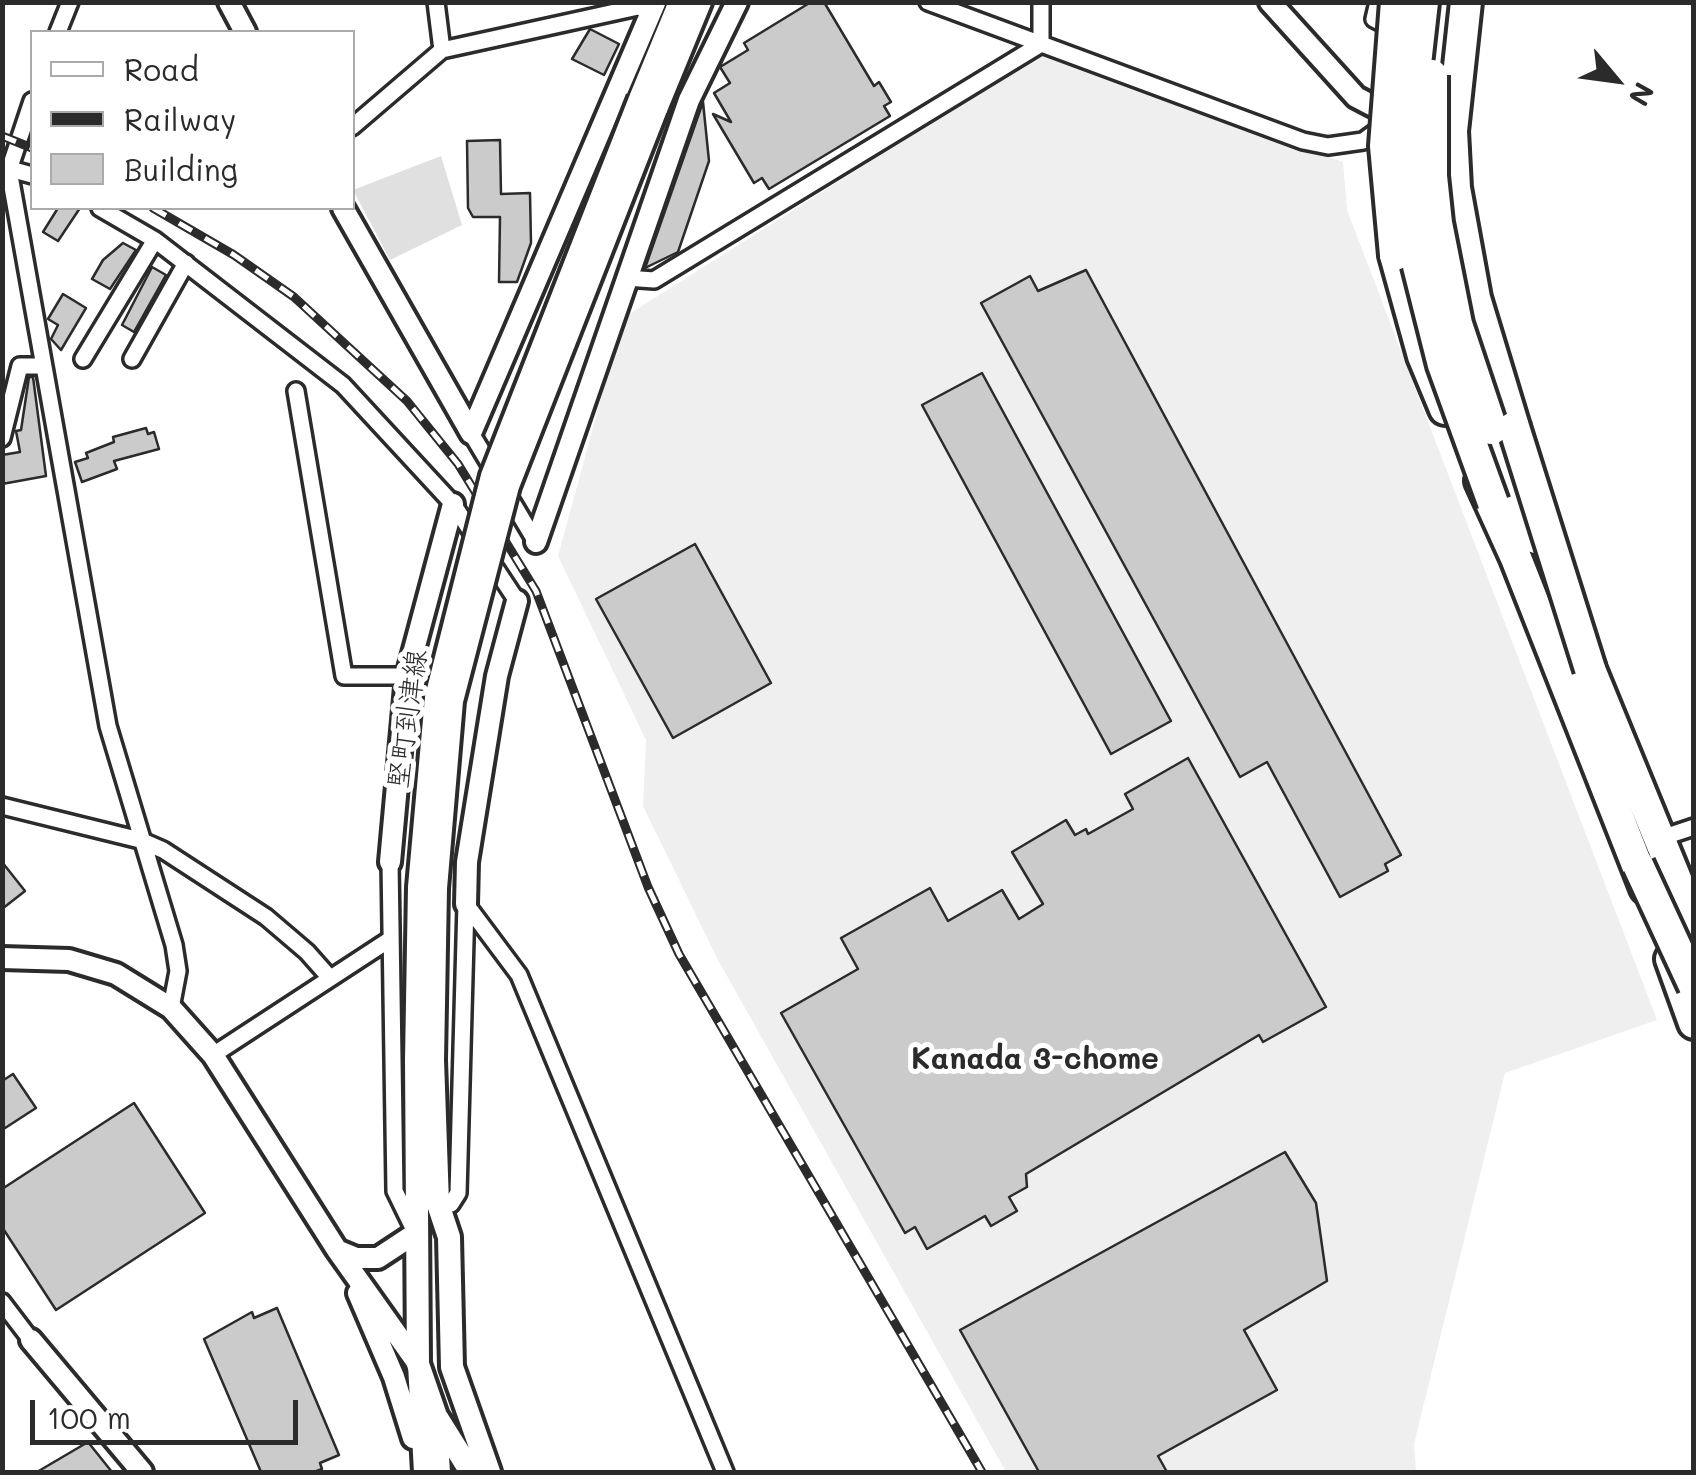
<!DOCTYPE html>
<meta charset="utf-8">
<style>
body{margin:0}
#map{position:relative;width:1696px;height:1475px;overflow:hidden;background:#fff;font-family:Mali,sans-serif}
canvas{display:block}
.frame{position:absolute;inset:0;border:5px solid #2b2b2b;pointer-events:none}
.legend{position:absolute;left:30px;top:30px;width:325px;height:180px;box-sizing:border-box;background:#fff;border:2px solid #aaa;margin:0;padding:12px 18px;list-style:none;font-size:30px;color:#2b2b2b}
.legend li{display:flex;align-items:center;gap:20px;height:50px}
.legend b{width:50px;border:2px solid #aaa}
.north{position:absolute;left:1566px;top:30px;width:100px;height:100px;-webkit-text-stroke:8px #fff;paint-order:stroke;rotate:119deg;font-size:28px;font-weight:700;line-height:40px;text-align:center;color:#2b2b2b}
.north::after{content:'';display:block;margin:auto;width:35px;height:45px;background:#2b2b2b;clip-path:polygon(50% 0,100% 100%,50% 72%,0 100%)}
.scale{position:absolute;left:30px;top:1400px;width:268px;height:45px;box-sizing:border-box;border:5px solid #2b2b2b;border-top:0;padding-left:12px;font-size:30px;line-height:35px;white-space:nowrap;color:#2b2b2b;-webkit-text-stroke:8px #fff;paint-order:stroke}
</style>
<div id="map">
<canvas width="1696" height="1475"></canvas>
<div class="frame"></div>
<ul class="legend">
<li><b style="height:12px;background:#fff"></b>Road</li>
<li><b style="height:12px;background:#2b2b2b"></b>Railway</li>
<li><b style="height:28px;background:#cbcbcb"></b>Building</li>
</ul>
<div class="north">N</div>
<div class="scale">100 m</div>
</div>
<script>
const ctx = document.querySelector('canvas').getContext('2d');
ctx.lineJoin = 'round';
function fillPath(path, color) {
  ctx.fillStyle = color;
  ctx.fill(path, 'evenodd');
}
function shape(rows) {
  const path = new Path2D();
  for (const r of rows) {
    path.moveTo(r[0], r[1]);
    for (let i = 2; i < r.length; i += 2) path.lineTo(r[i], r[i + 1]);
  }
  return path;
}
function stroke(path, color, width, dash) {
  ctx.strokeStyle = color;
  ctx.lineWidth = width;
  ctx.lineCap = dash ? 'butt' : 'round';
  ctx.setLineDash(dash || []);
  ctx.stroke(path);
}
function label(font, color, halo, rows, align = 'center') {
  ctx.font = font + ' Mali,"Klee One",sans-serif';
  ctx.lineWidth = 10;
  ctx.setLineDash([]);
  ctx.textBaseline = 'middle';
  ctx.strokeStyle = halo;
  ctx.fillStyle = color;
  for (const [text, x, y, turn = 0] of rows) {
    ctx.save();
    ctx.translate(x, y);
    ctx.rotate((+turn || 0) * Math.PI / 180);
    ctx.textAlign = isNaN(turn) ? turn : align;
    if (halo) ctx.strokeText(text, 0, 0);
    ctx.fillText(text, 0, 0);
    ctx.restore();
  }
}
fillPath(shape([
 [1040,54,1343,162,1347,210,1657,1020,1505,1073,1414,1444,1416,1472,1006,1472,718,960,643,806,646,740,558,556,623,318]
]), '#efefef');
fillPath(shape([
 [441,156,462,225,390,260,353,190]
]), '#e0e0e0');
const building = shape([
 [811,2,824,2,874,86,879,82,891,102,884,106,890,116,769,189,762,178,754,183,713,114,731,122,714,93,730,83,720,67,748,50,744,43,811,2],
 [590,29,619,44,604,75,572,59,590,29],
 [703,102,709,161,678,252,645,268,703,102],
 [500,140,501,194,530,193,531,243,517,282,499,282,500,217,473,217,468,208,467,141,500,140],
 [58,208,80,208,58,241,43,232,58,208],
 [123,243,136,250,110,289,92,279,103,260,123,243],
 [152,267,166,275,134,332,122,325,152,267],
 [1086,270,1401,855,1385,864,1388,871,1340,897,1267,762,1240,777,981,303,1030,276,1038,291,1086,270],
 [63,294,86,308,61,350,51,339,58,325,48,319,63,294],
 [982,373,1171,721,1111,754,922,405,982,373],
 [29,377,33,377,46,476,2,484,2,455,20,452,16,431,21,430,29,377],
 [146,428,148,434,154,432,159,449,114,461,117,469,82,482,75,462,88,458,86,453,114,442,113,437,146,428],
 [695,544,771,683,673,738,596,599,695,544],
 [1188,758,1326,1007,1263,1042,1259,1035,1026,1174,1027,1187,1009,1197,1017,1211,991,1226,985,1216,927,1249,915,1227,905,1233,781,1013,858,969,841,938,930,888,948,921,1002,890,1019,919,1043,904,1012,852,1066,820,1075,835,1086,829,1088,834,1133,809,1125,794,1188,758],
 [2,862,25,891,2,909,2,862],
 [13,1074,36,1108,2,1130,2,1081,13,1074],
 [134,1103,205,1213,56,1310,2,1227,2,1189,134,1103],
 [1285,1152,1316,1203,1327,1281,1244,1330,1277,1390,1158,1456,1167,1472,1039,1472,960,1330,1285,1152],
 [277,1308,339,1455,320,1463,322,1469,314,1472,261,1472,204,1339,252,1312,254,1318,277,1308],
 [88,1442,112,1472,37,1472,88,1442]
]);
fillPath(building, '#cbcbcb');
stroke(building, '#2b2b2b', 2.5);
const minor = shape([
 [436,2,442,50],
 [928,2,1303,141,1328,146,1363,141,1385,125],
 [1378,2,1374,19,1397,31],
 [58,32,70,2],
 [1041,44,1041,2],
 [32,101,9,170,108,726,174,945,178,971,171,1008],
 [352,127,442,50,638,7,652,11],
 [3,167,32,175],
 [100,208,155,240,343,385,453,504,517,601],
 [626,278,654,280,1041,44],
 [83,359,155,240],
 [132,359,186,263],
 [296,391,344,676,407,676],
 [471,433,536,542],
 [2,438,20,366,42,366],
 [2,806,140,840,163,850,266,917,307,952,330,978],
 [1670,835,1694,827],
 [390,862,395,1191,414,1230],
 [466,904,519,975,725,1472],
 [213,1055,389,940],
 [438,1204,451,1204,458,1193,466,904],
 [2,1302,31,1340]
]);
const tertiary = shape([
 [229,2,245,32],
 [1270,2,1356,97,1396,118],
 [343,208,471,433],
 [471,433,655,3],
 [536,542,689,100,737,2],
 [390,862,407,676,453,504],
 [466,904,467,862,497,676,517,601],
 [2,958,69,960,116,974,171,1008,213,1055,337,1250,418,1364,424,1472],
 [339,1251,356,1258,378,1258,416,1233],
 [358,1293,394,1377,413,1438],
 [31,1340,142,1472],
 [436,1415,440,1472]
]);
const secondary = shape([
 [640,99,680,2],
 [656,109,700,2],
 [416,1060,418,1364,436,1416,471,1472],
 [433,1060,438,1204,449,1237,452,1367,489,1472]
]);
const motorway = shape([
 [1466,2,1452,131,1455,188,1475,298,1514,427],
 [1395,255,1423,356,1445,409],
 [1492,429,1536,538],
 [1481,481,1516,558,1646,888],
 [1580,645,1694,923],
 [1671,959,1694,1023]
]);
stroke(minor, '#2b2b2b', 22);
stroke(tertiary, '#2b2b2b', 28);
stroke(secondary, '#2b2b2b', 30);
stroke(motorway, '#2b2b2b', 38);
stroke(minor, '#fff', 15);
stroke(tertiary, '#fff', 20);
stroke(secondary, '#fff', 22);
stroke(motorway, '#fff', 30);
const rail = shape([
 [2,136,32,148],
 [153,208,234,255,294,297,407,401,458,464,536,591,648,887,679,954,982,1472]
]);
stroke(rail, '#2b2b2b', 9);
stroke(rail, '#fff', 5, [15]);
const secondaryBridge = shape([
 [416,1060,419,887,436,698,492,476,640,99],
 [433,1060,436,888,452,701,508,486,656,109]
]);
const motorwayBridge = shape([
 [1423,2,1409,126,1418,266,1443,365,1493,503],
 [1432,75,1432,176,1437,223,1457,324,1492,429],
 [1395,255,1385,146,1396,2],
 [1514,427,1590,669],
 [1638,865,1694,986]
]);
stroke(secondaryBridge, '#2b2b2b', 30, []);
stroke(motorwayBridge, '#2b2b2b', 38, []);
stroke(secondaryBridge, '#fff', 22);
stroke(motorwayBridge, '#fff', 30);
label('28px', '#2b2b2b', '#fff', [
 ["堅町到津線",408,719,-82]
]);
label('bold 30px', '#2b2b2b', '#fff', [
 ["Kanada 3-chome",1035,1060]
]);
</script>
